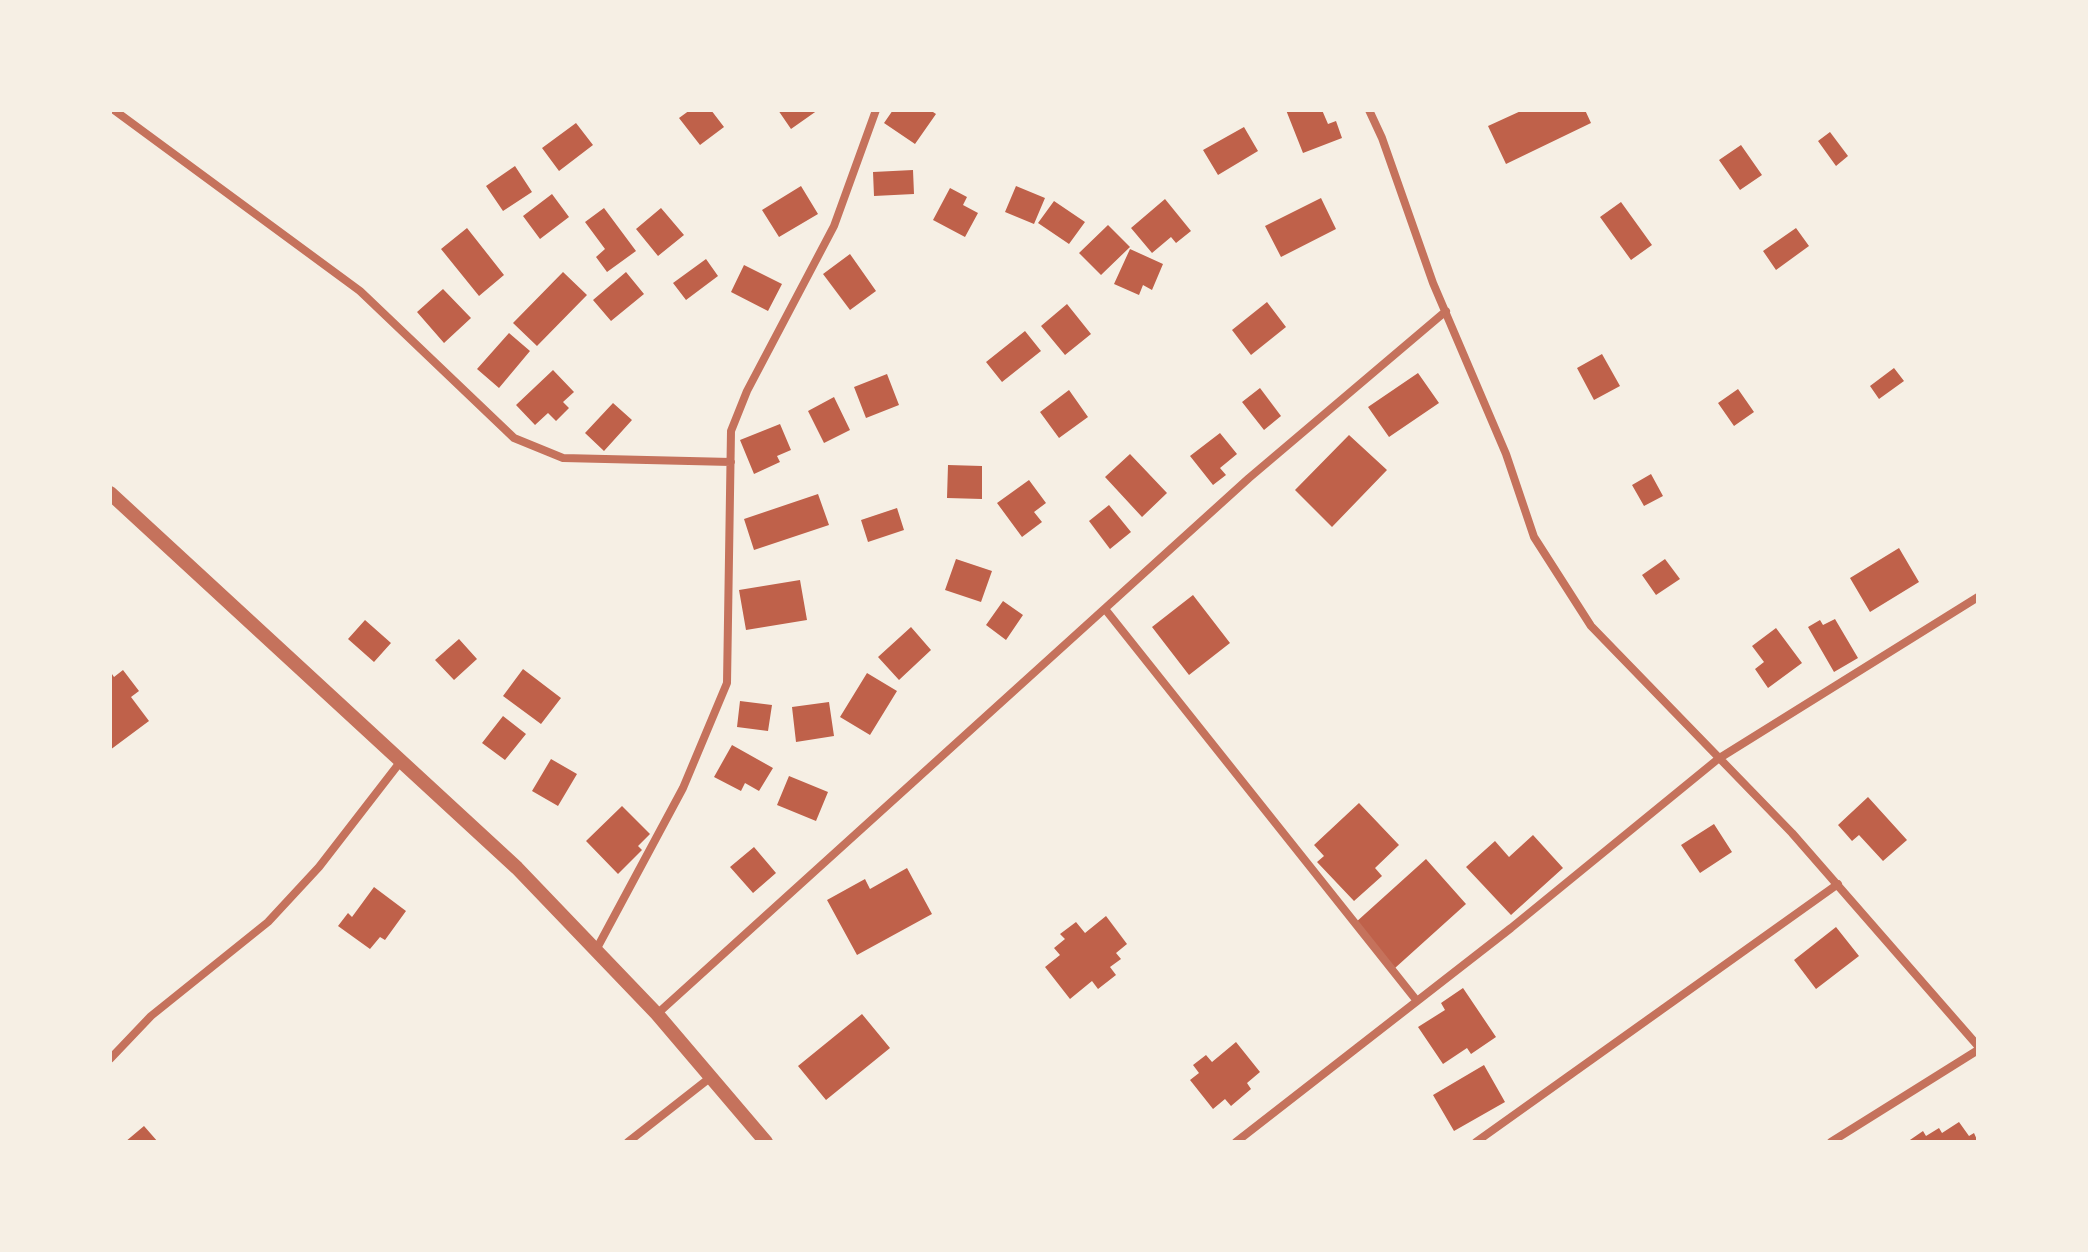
<!DOCTYPE html>
<style>
body{margin:0}
#map{position:relative;width:2088px;height:1252px;overflow:hidden;background:#f6efe4;font-family:Jost,sans-serif}
canvas{display:block}
.frame{position:absolute;inset:0;border:112px solid #f6efe4;pointer-events:none}
</style>
<div id="map">
<canvas width="2088" height="1252"></canvas>
<div class="frame"></div>
</div>
<script>
const ctx = document.querySelector('canvas').getContext('2d');
ctx.lineJoin = 'round';
function fillPath(path, color) {
  ctx.fillStyle = color;
  ctx.fill(path, 'evenodd');
}
function shape(rows) {
  const path = new Path2D();
  for (const r of rows) {
    path.moveTo(r[0], r[1]);
    for (let i = 2; i < r.length; i += 2) path.lineTo(r[i], r[i + 1]);
  }
  return path;
}
function stroke(path, color, width, dash) {
  ctx.strokeStyle = color;
  ctx.lineWidth = width;
  ctx.lineCap = dash ? 'butt' : 'round';
  ctx.setLineDash(dash || []);
  ctx.stroke(path);
}
fillPath(shape([
 [690,110,711,110,724,127,700,145,679,118],
 [778,110,818,110,791,129],
 [893,110,930,110,936,114,915,144,884,123],
 [1286,110,1322,110,1328,124,1336,121,1342,138,1303,153],
 [1523,110,1585,110,1591,123,1506,164,1488,126],
 [576,123,593,145,559,171,542,148],
 [1244,127,1258,151,1218,175,1203,150],
 [1830,132,1848,156,1836,166,1818,141],
 [1741,145,1762,175,1740,190,1719,160],
 [515,166,532,192,503,211,486,186],
 [913,170,914,194,874,196,873,172],
 [801,186,818,214,779,237,762,210],
 [1016,186,1045,198,1034,224,1005,212],
 [950,188,967,197,963,205,978,213,965,237,933,220],
 [552,194,569,217,540,239,523,216],
 [1321,198,1336,229,1281,257,1265,226],
 [1165,199,1191,231,1176,243,1171,237,1152,253,1131,228],
 [1054,201,1085,222,1069,244,1038,223],
 [1621,202,1652,245,1631,260,1600,217],
 [604,208,636,251,607,272,596,257,605,249,585,222],
 [661,208,684,235,658,256,636,229],
 [1108,225,1130,247,1101,275,1079,253],
 [467,228,504,275,479,296,441,249],
 [1796,228,1809,246,1776,270,1763,251],
 [1130,249,1163,264,1152,290,1143,285,1139,295,1114,284],
 [850,254,876,291,850,310,823,274],
 [706,259,718,276,686,300,673,283],
 [744,265,782,284,768,311,731,292],
 [563,272,587,295,537,346,513,323],
 [626,272,644,294,611,321,593,300],
 [443,289,471,318,444,343,417,312],
 [1267,302,1286,327,1251,355,1232,330],
 [1067,304,1091,334,1065,355,1041,326],
 [1025,331,1041,351,1002,382,986,362],
 [509,333,530,351,499,388,477,369],
 [1602,354,1620,386,1594,400,1577,368],
 [1894,368,1904,381,1879,399,1870,386],
 [553,370,574,392,563,402,569,408,556,421,548,413,535,425,516,405],
 [1418,373,1439,403,1389,437,1368,407],
 [887,374,899,405,866,418,854,387],
 [1260,388,1281,416,1264,430,1242,402],
 [1738,389,1754,412,1734,426,1718,403],
 [1069,390,1088,417,1059,438,1040,412],
 [834,397,850,430,824,443,808,411],
 [613,403,632,420,604,451,585,433],
 [780,424,791,450,777,456,780,462,754,474,740,440],
 [1220,433,1237,454,1220,468,1226,475,1213,485,1190,456],
 [1349,435,1387,470,1332,527,1295,490],
 [1130,454,1167,493,1142,517,1105,477],
 [948,465,982,466,982,499,947,498],
 [1651,474,1663,496,1644,506,1632,485],
 [1029,480,1046,503,1034,512,1042,522,1022,537,997,503],
 [818,494,829,525,754,550,744,519],
 [1109,505,1131,532,1110,549,1089,521],
 [897,508,904,530,868,542,861,520],
 [1899,548,1919,582,1870,612,1850,578],
 [956,559,992,571,981,602,945,590],
 [1665,559,1680,579,1656,595,1642,575],
 [800,580,807,620,746,630,739,590],
 [1193,595,1230,643,1189,675,1152,627],
 [1003,601,1023,615,1006,640,986,625],
 [1835,619,1858,658,1834,672,1808,627,1820,620,1823,625],
 [365,620,391,643,374,662,348,639],
 [911,627,931,650,899,680,878,657],
 [1776,628,1802,663,1768,688,1755,669,1764,662,1752,646],
 [459,639,477,659,454,680,435,660],
 [523,669,561,698,541,724,503,696],
 [123,670,139,691,131,697,149,721,110,750,110,671,114,677],
 [867,673,897,691,870,735,840,717],
 [740,701,772,705,768,731,737,727],
 [829,702,834,736,796,742,792,707],
 [503,716,526,734,505,760,482,743],
 [732,745,773,768,759,791,745,783,741,791,714,777],
 [551,759,577,774,558,806,532,791],
 [789,776,828,792,816,821,777,805],
 [1868,797,1907,840,1883,861,1859,835,1852,841,1838,825],
 [1359,803,1399,845,1375,868,1382,876,1354,901,1317,862,1324,856,1314,845],
 [622,806,650,834,638,846,642,850,618,874,586,841],
 [1714,824,1732,852,1700,873,1681,845],
 [1533,835,1563,868,1511,915,1466,867,1495,841,1509,857],
 [754,847,776,873,753,893,730,867],
 [1426,859,1466,904,1395,968,1355,923],
 [907,868,932,914,857,955,827,900,865,879,870,889],
 [374,887,406,911,385,940,380,937,370,949,338,926,348,913,352,917],
 [1106,916,1127,944,1116,953,1121,959,1110,967,1116,975,1098,989,1092,981,1070,999,1045,967,1060,955,1054,948,1065,939,1060,934,1076,922,1085,933],
 [1836,927,1859,956,1816,989,1794,960],
 [1463,988,1496,1037,1471,1054,1467,1048,1443,1064,1418,1027,1445,1010,1441,1003],
 [862,1014,890,1048,826,1100,798,1066],
 [1236,1042,1260,1072,1247,1083,1251,1089,1231,1106,1225,1099,1213,1109,1190,1080,1199,1073,1193,1065,1206,1055,1212,1062],
 [1484,1065,1505,1102,1454,1131,1433,1095],
 [1959,1122,1969,1136,1974,1133,1978,1142,1907,1142,1923,1131,1926,1136,1939,1128,1942,1133],
 [144,1126,158,1142,125,1142]
]), '#bf614a');
stroke(shape([
 [114,110,360,291,514,438,563,458,731,462],
 [1369,110,1382,138,1433,283,1506,454,1534,537,1591,626,1792,833,1978,1046],
 [1105,609,1417,1001],
 [596,950,683,788,727,683,731,431,747,391,834,226,876,110],
 [657,1014,1249,478,1446,311],
 [110,1059,151,1016,268,922,319,867,401,761],
 [628,1142,711,1077],
 [1236,1142,1511,928,1718,759,1978,597],
 [1476,1142,1838,884],
 [1831,1142,1978,1050]
]), '#c5725c', 8);
stroke(shape([
 [110,493,517,868,657,1014,766,1142]
]), '#c5725c', 14);
</script>
